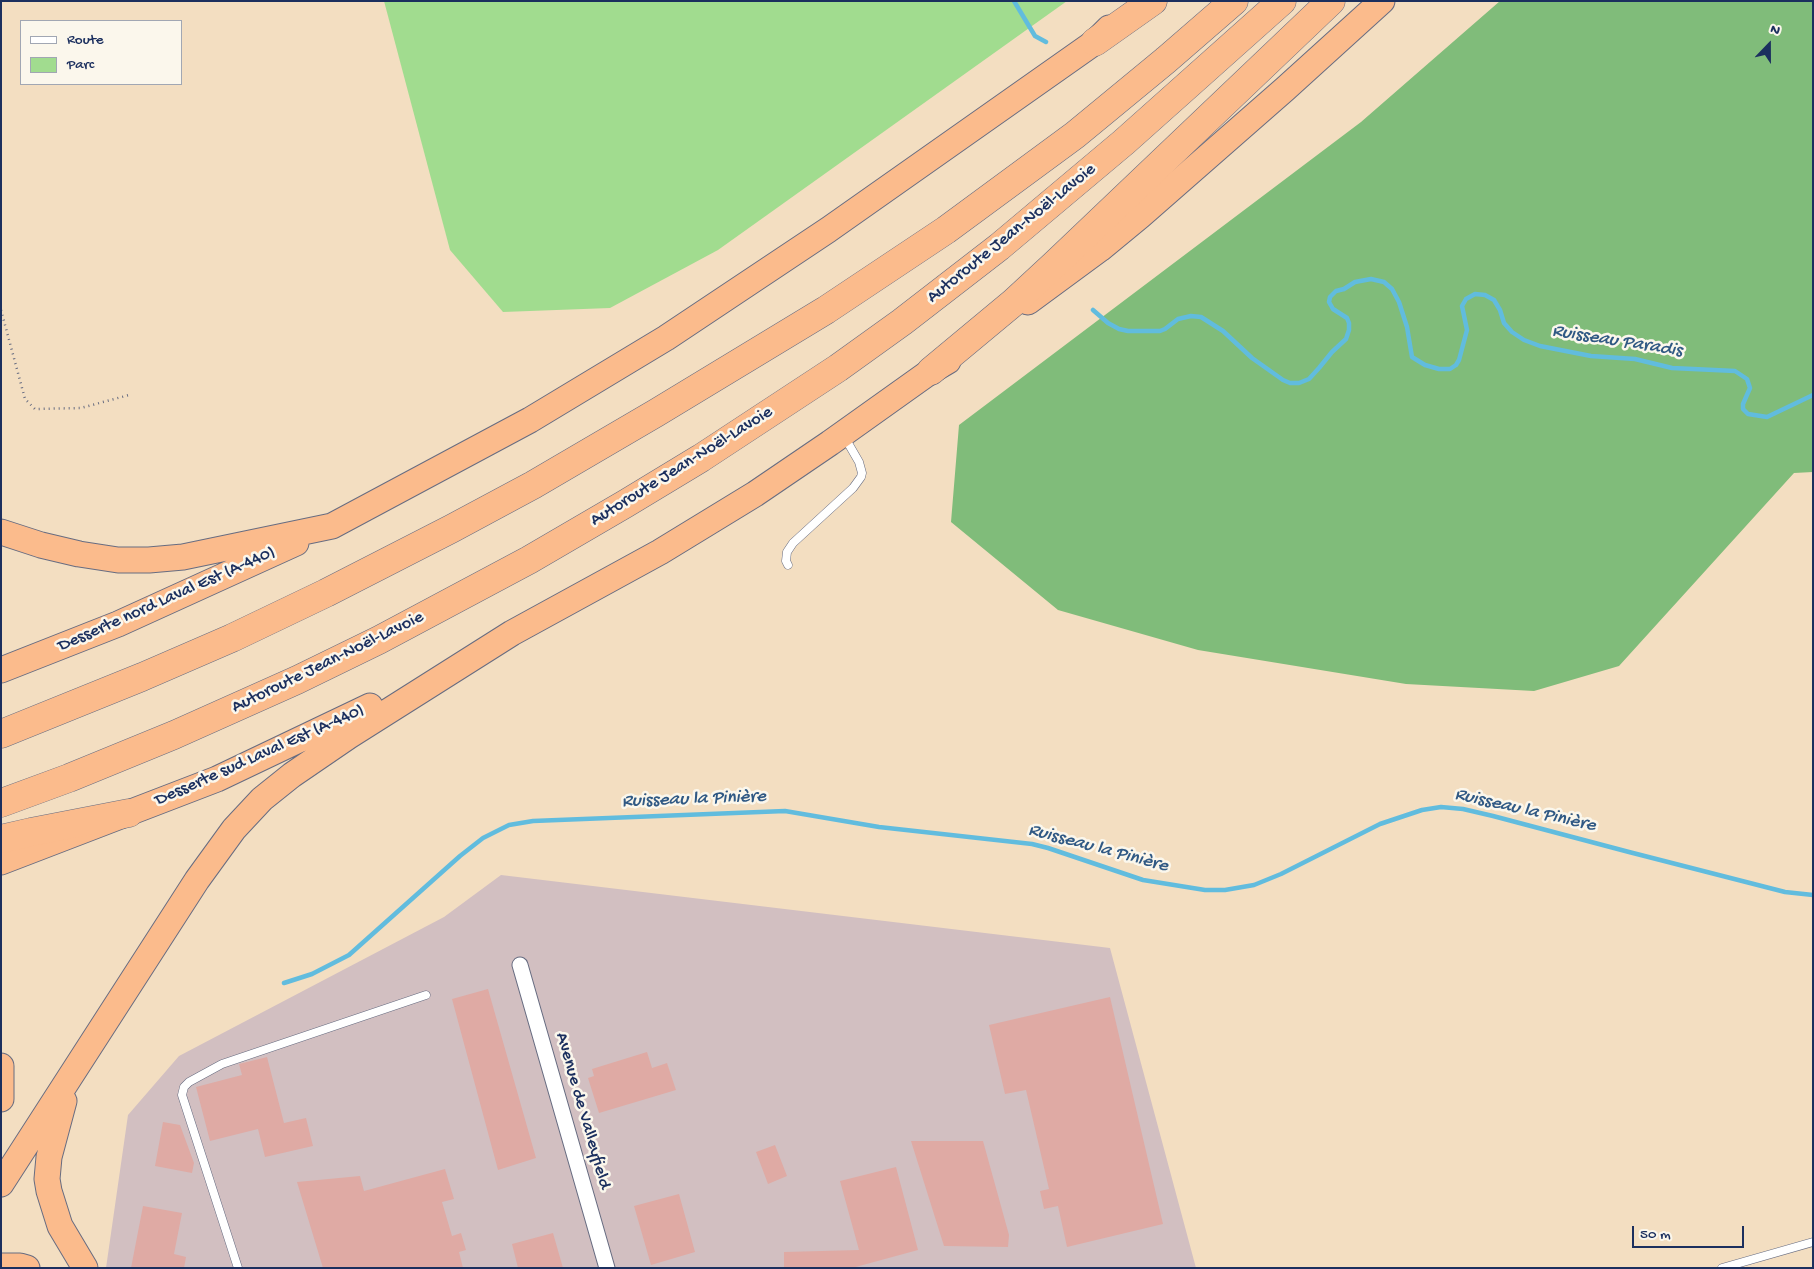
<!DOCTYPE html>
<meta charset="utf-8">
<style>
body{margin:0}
#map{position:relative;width:1814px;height:1269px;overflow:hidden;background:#f3dec1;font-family:"Gochi Hand",sans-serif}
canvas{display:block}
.frame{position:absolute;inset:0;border:2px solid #1b2f5e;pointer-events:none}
.legend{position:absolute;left:20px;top:20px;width:162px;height:65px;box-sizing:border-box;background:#fbf7ec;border:1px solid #a1a7b3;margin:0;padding:6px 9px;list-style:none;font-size:15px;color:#1b2f5e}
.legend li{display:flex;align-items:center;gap:10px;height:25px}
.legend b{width:25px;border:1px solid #a1a7b3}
.north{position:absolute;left:1744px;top:20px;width:50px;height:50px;-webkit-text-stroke:4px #fbf7ec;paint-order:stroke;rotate:22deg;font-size:14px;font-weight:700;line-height:20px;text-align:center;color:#1b2f5e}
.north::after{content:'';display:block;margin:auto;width:18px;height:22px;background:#1b2f5e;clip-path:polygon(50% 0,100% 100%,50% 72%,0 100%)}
.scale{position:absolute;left:1632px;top:1226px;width:112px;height:22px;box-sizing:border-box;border:2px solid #1b2f5e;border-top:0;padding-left:6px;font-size:15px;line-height:18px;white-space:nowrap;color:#1b2f5e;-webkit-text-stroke:4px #fbf7ec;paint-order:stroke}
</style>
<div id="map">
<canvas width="1814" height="1269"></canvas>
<div class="frame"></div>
<ul class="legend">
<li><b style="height:6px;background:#fff"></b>Route</li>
<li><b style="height:14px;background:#a1dc8f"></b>Parc</li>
</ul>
<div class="north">N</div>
<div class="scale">50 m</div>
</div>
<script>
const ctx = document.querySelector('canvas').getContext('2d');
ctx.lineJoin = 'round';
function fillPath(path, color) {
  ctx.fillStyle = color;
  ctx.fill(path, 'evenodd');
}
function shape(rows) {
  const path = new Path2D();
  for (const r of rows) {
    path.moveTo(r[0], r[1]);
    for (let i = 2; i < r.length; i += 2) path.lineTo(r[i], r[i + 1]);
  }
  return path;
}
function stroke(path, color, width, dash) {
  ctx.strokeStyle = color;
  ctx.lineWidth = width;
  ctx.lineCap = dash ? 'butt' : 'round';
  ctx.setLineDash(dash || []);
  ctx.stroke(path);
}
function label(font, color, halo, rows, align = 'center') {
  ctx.font = font + ' "Gochi Hand",sans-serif';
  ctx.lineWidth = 5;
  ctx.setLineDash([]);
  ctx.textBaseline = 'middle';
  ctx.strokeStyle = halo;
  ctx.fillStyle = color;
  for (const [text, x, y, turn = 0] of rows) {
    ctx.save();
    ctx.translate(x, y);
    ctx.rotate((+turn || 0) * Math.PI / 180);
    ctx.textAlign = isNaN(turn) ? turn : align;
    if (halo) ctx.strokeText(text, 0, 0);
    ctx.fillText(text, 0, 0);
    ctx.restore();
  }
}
fillPath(shape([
 [501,875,1110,948,1196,1268,106,1268,128,1115,179,1056,444,917]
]), '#d2bfc1');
fillPath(shape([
 [384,1,1067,1,718,250,610,308,503,312,450,250]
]), '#a1dc8f');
fillPath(shape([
 [1500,1,1813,1,1813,472,1794,473,1619,666,1534,691,1406,684,1198,650,1058,610,951,522,959,425,1361,122]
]), '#80bc7a');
stroke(shape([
 [1014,1,1035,36,1046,42],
 [1093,310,1108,323,1119,329,1128,331,1160,331,1165,329,1178,319,1191,316,1201,317,1223,331,1252,358,1283,380,1290,383,1299,383,1309,379,1319,368,1332,352,1346,339,1349,330,1349,323,1347,318,1333,309,1329,302,1330,297,1336,291,1344,289,1355,282,1371,279,1384,282,1392,289,1399,302,1407,327,1412,357,1425,365,1439,369,1450,369,1456,365,1459,360,1467,330,1462,306,1466,299,1475,294,1485,295,1494,300,1500,310,1504,323,1512,332,1524,340,1540,346,1591,356,1635,359,1672,368,1735,371,1747,379,1750,388,1743,404,1743,409,1748,414,1767,417,1813,395],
 [284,983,312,974,349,955,460,856,483,838,509,825,533,821,785,811,879,827,1032,844,1048,848,1143,880,1205,890,1225,890,1254,885,1281,874,1380,824,1422,810,1441,807,1463,809,1493,816,1629,852,1785,892,1813,895]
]), '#61bcde', 4.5);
fillPath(shape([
 [488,989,536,1158,498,1170,452,999],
 [1110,997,1163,1224,1067,1247,1058,1206,1044,1209,1040,1191,1049,1189,1026,1090,1005,1094,989,1025],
 [647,1052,652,1068,667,1063,676,1090,599,1113,588,1078,594,1076,592,1069],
 [267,1057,284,1123,306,1118,313,1146,265,1157,258,1129,210,1141,196,1087,242,1075,239,1064],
 [163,1122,180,1125,194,1163,192,1173,155,1166],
 [911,1141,983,1141,1009,1235,1008,1247,944,1246],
 [775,1145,787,1176,768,1184,756,1152],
 [896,1167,918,1250,852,1268,784,1268,784,1252,859,1250,840,1181],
 [445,1169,454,1199,442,1202,452,1236,461,1233,466,1250,459,1252,463,1268,323,1268,297,1182,360,1176,364,1191],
 [679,1194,695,1252,651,1265,634,1206],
 [143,1206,182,1213,174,1254,186,1257,184,1268,131,1268],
 [553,1233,563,1268,518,1268,512,1244]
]), '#dfaaa4');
const service = shape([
 [788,565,786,561,787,552,793,543,853,488,861,477,862,473,859,462,844,436],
 [238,1268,182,1095,184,1087,189,1082,222,1064,426,995],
 [1722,1268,1813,1242]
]);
const minor = shape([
 [520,965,607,1268]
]);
const trunk = shape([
 [1028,302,1100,249,1140,216,1285,89,1382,1],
 [1,532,41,545,79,554,118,560,149,560,183,557,332,526,530,420,666,338,828,230,1095,42,1109,28],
 [1,670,118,624,296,543],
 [1,862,217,779,370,706],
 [1,1066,1,1099],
 [64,1101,49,1157,47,1179,49,1191,60,1226,85,1268],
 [1,1184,197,880,234,829,262,799,292,775,349,736,512,633,660,552,755,494,830,443,931,371,948,361],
 [1,1266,20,1266,27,1268]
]);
const motorway = shape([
 [1095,42,1153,1],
 [931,371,1014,302,1055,264,1331,1],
 [1,734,142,677,232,638,326,593,451,529,533,485,656,413,826,310,946,230,1075,135,1166,60,1234,1],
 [1,803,69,778,174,735,297,680,379,640,529,560,625,504,701,458,838,368,902,322,999,247,1124,142,1282,1],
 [1,839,31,832,129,813]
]);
stroke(service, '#676c81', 9);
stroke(minor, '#676c81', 17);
stroke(trunk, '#676c81', 27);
stroke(motorway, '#676c81', 29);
stroke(shape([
 [1,310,25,399,35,409,81,408,129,395]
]), '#676c81', 2.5, [1, 4]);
stroke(service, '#fff', 8);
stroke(minor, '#fff', 15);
stroke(trunk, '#fbbb8c', 25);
stroke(motorway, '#fbbb8c', 28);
label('18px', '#1b2f5e', '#fbf7ec', [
 ["Autoroute Jean-Noël-Lavoie",1012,234,-39],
 ["Autoroute Jean-Noël-Lavoie",682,467,-32],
 ["Desserte nord Laval Est (A-440)",167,600,-24],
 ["Autoroute Jean-Noël-Lavoie",328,663,-26],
 ["Desserte sud Laval Est (A-440)",260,756,-24],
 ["Avenue de Valleyfield",582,1111,74]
]);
label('italic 19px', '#305984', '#fbf7ec', [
 ["Ruisseau Paradis",1617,342,9],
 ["Ruisseau la Pinière",694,800,-2],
 ["Ruisseau la Pinière",1525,811,13],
 ["Ruisseau la Pinière",1098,849,15]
]);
</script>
